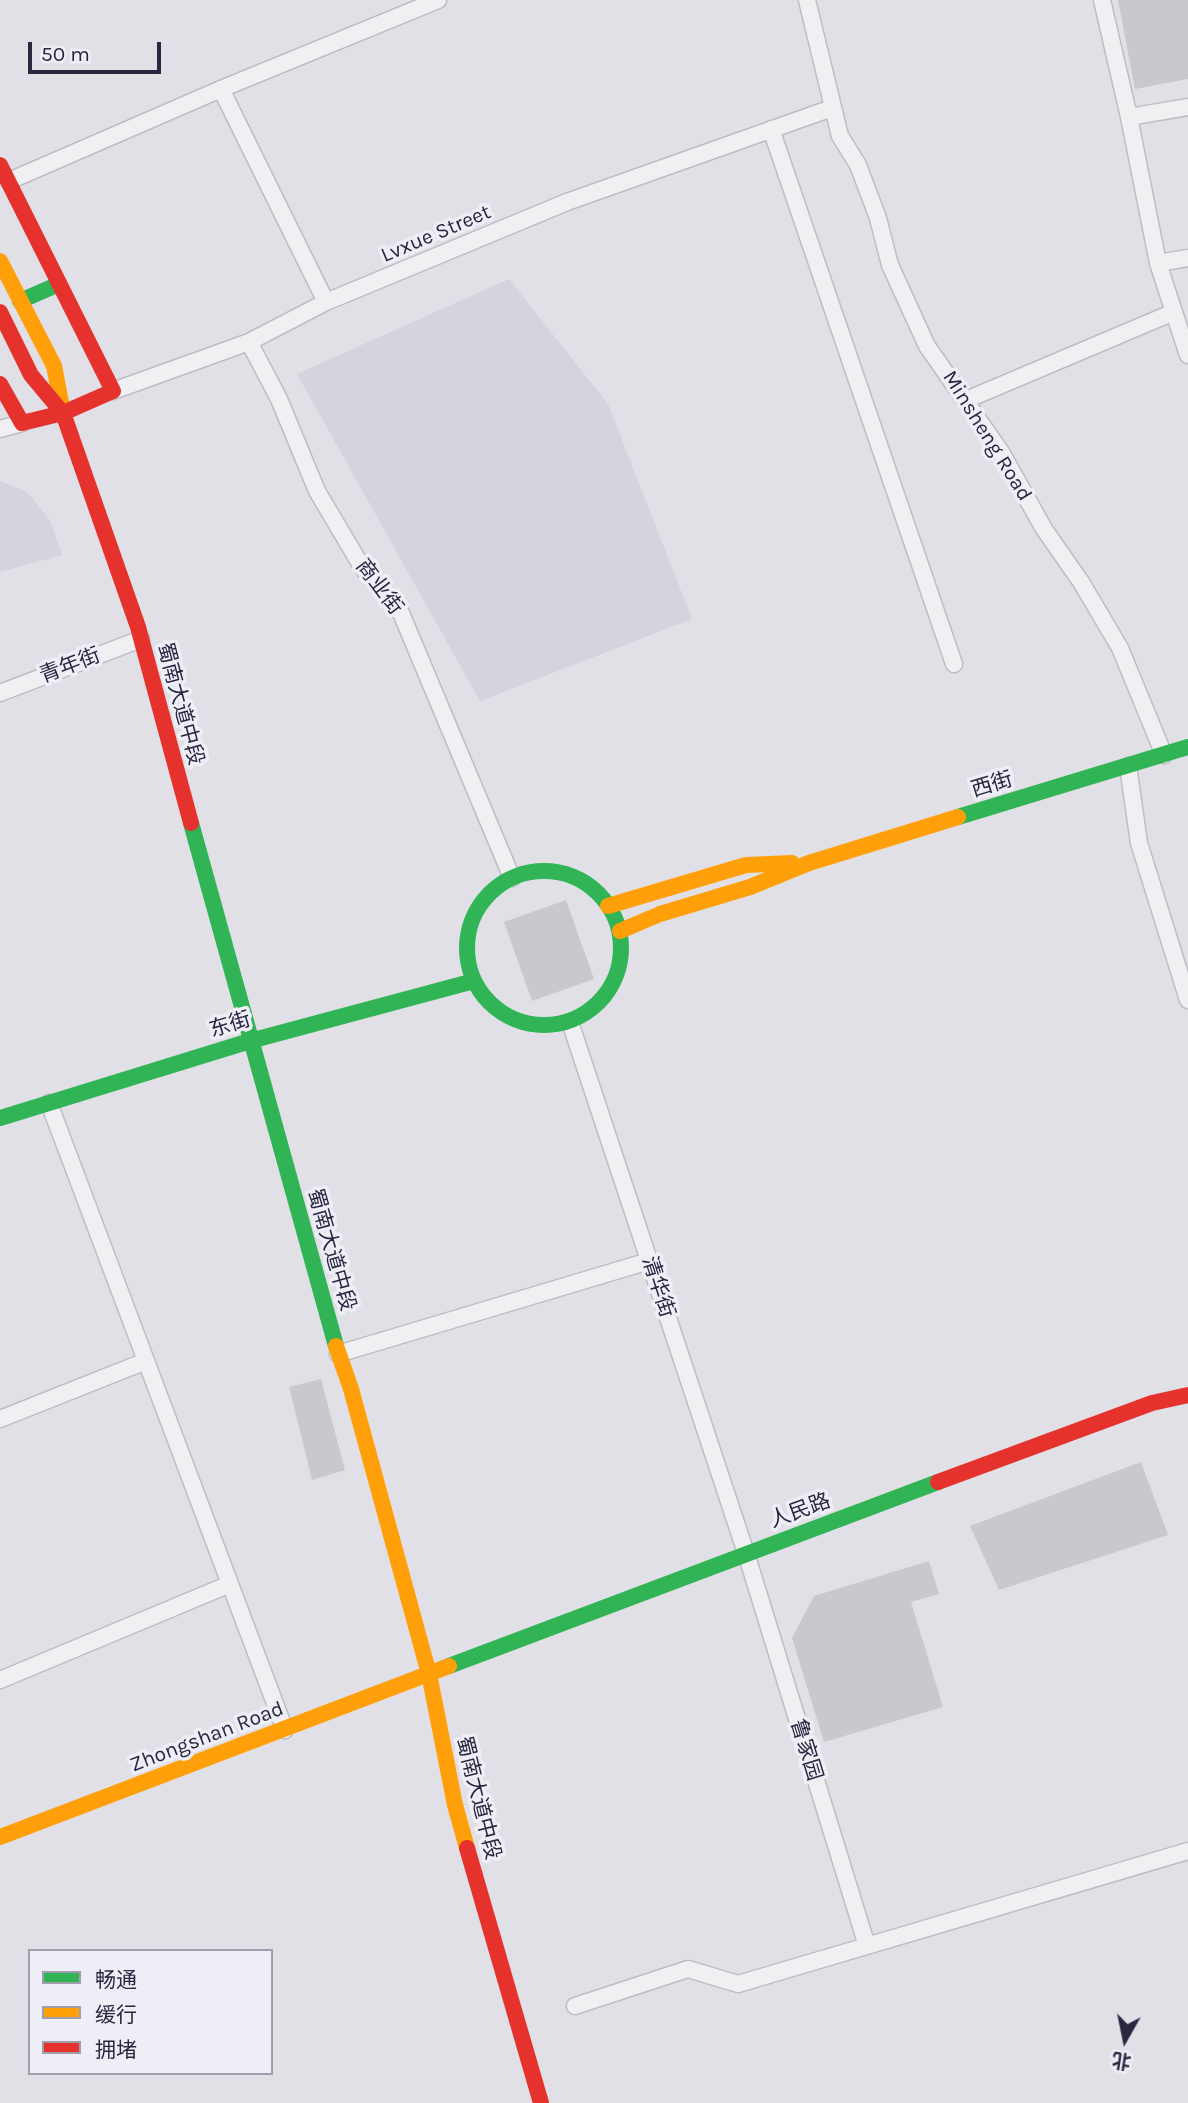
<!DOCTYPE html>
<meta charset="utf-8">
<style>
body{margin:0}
#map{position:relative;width:1188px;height:2103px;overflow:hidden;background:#e1e0e6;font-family:Karla,"Noto Sans SC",sans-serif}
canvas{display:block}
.legend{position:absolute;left:28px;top:1949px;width:245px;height:126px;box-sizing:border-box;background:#eeeef6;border:2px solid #9f9ead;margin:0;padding:9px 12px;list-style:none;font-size:21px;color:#292740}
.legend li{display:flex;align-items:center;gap:14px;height:35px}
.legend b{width:35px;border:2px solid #9f9ead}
.north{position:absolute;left:1090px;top:2005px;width:70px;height:70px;-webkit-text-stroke:5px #eeeef6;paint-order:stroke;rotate:189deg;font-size:19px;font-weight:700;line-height:28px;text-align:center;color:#292740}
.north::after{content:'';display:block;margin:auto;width:24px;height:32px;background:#292740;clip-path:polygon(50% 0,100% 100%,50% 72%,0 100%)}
.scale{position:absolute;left:28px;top:42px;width:133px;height:32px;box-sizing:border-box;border:4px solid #292740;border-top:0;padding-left:9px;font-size:21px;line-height:24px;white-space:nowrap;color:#292740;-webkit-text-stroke:5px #eeeef6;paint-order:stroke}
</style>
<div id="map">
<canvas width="1188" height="2103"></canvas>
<ul class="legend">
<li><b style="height:9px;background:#30b455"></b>畅通</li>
<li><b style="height:9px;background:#ff9f0a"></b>缓行</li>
<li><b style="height:9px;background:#e5322d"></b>拥堵</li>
</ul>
<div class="north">北</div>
<div class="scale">50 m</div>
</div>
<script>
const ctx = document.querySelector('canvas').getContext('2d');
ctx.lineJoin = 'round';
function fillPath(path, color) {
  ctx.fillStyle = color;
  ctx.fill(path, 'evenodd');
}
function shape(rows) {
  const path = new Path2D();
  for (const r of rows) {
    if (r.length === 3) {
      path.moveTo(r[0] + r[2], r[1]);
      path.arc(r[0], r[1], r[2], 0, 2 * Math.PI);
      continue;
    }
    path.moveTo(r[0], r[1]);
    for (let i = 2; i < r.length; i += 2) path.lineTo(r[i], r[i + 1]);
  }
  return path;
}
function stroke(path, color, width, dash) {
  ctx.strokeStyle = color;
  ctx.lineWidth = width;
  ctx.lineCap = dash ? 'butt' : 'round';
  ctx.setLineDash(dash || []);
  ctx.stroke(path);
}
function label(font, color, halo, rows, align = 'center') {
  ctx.font = font + ' Karla,"Noto Sans SC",sans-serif';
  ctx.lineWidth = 7;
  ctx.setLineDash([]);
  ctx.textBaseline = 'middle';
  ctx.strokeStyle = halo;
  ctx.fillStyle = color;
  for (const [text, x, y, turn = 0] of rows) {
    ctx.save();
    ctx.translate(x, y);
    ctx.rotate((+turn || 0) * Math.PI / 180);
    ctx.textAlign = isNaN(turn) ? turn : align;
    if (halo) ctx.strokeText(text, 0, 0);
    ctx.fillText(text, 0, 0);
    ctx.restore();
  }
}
fillPath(shape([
 [509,279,608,404,692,619,480,701,297,374],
 [0,481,27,492,50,520,62,555,0,572]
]), '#d4d3de');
fillPath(shape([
 [1118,0,1188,0,1188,79,1135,89],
 [566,900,594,979,532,1001,504,922],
 [321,1379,345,1470,312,1480,289,1387],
 [1141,1462,1168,1535,999,1590,970,1526],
 [929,1561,939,1594,911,1602,943,1707,824,1742,792,1638,814,1596]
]), '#c8c8ce');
const street = shape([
 [807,0,840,136,858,165,878,218,890,265,927,346,1001,452,1044,529,1081,582,1120,648,1164,755],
 [1102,0,1129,117,1188,107],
 [221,89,326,302],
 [1129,117,1158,263,1188,355],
 [771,129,954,664],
 [9,181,221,89,438,0],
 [1158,263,1188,258],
 [249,342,279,399,317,491,362,567,401,613,512,878],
 [113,391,249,342,326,302,567,202,832,108],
 [966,400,1174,312],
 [0,429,22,423],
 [0,693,141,639],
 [1128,766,1139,843,1188,1000],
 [570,1022,746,1553,867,1946],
 [49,1103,285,1730],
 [338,1354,649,1261],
 [0,1419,146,1361],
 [0,1680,230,1584],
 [575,2006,688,1969,738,1984,1188,1851]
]);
stroke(street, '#bebdc4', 19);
stroke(street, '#f0f0f3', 16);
stroke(shape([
 [20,301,59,284],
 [958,817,1188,747],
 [191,823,336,1346],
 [544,948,77],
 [0,1118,250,1041,474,981],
 [449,1666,938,1482]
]), '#30b455', 16);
stroke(shape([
 [0,261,54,366,63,413],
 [608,906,746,865,792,863],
 [620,931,660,914,750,887,809,863,958,817],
 [336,1346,351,1389,429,1674,455,1805,467,1848],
 [0,1837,449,1666]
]), '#ff9f0a', 16);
stroke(shape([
 [0,165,113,391,63,413,22,423,0,384],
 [0,312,31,375,61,411],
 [63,413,138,627,191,823],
 [938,1482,1152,1403,1188,1395],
 [467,1848,541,2103]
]), '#e5322d', 16);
label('21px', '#292740', '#eeeef6', [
 ["Lvxue Street",436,234,-23],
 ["Minsheng Road",987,436,58],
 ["商业街",379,587,53],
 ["青年街",70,666,-21],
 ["蜀南大道中段",180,704,75],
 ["西街",992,785,-17],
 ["东街",230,1025,-17],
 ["蜀南大道中段",331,1250,74],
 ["清华街",658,1287,72],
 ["人民路",800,1511,-20],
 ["Zhongshan Road",207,1737,-21],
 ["鲁家园",806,1750,73],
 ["蜀南大道中段",478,1798,76]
]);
</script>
